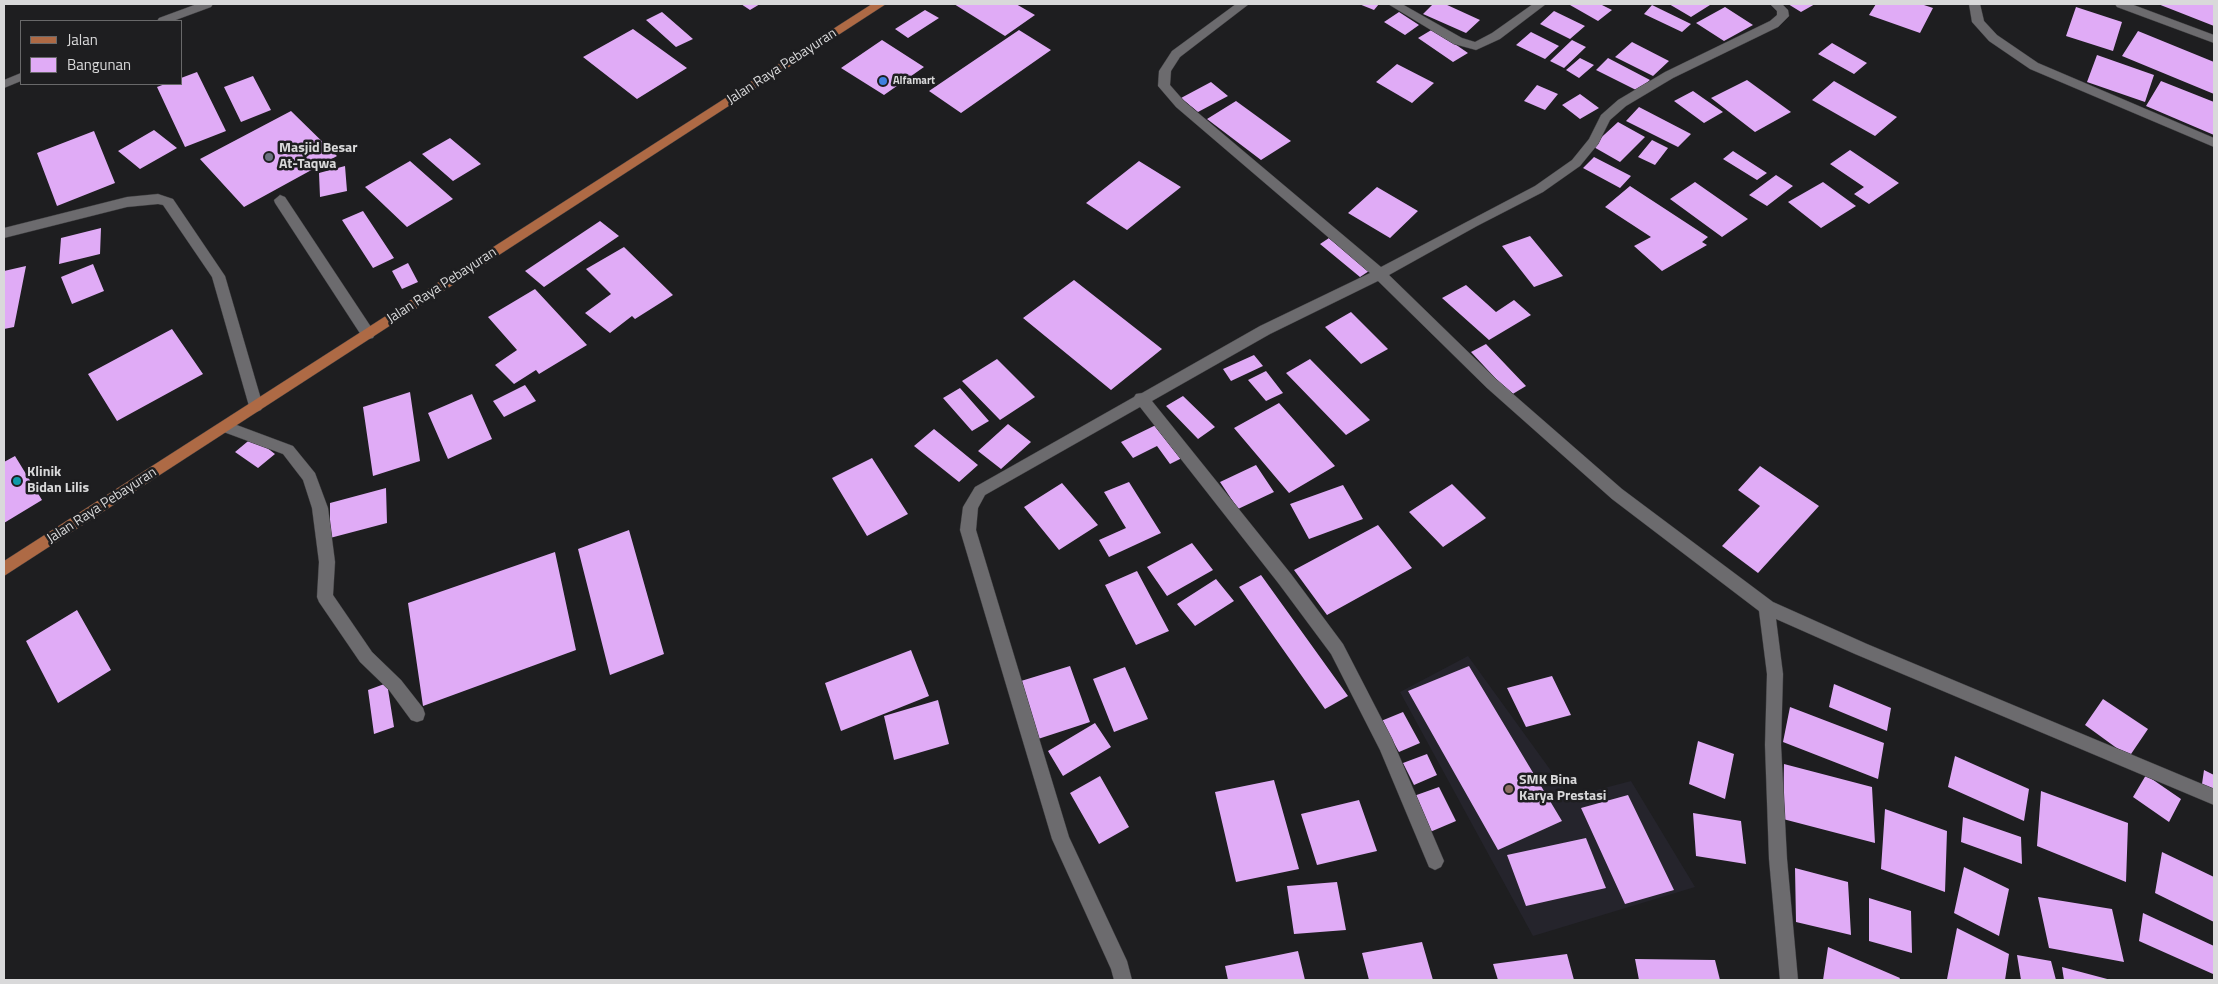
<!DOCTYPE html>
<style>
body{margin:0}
#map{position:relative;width:2218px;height:984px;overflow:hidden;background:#1e1e20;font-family:"Titillium Web",sans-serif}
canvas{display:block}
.frame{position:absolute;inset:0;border:5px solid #d9d9da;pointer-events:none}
.legend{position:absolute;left:20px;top:20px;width:162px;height:65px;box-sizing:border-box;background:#1e1e20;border:1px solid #69696a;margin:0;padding:6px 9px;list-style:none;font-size:15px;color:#d9d9da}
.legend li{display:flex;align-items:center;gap:10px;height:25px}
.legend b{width:25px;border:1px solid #69696a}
</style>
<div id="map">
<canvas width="2218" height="984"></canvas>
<div class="frame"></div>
<ul class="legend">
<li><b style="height:6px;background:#ae6a45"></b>Jalan</li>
<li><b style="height:14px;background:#e0abf6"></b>Bangunan</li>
</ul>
</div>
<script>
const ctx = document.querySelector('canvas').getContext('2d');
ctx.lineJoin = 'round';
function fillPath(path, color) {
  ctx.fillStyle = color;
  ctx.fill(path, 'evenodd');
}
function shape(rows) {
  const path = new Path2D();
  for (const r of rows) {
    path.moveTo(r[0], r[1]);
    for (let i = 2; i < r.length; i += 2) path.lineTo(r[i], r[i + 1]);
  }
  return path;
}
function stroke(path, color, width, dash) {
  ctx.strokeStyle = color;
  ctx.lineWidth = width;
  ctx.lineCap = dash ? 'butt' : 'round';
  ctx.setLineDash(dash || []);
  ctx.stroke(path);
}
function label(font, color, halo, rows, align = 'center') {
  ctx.font = font + ' "Titillium Web",sans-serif';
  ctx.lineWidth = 5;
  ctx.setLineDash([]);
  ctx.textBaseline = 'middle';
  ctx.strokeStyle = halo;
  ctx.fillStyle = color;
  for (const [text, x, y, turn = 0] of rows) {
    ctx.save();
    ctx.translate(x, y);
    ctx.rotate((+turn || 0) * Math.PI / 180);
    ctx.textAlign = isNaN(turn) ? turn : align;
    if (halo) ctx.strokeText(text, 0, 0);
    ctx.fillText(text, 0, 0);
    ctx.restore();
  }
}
fillPath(shape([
 [1468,656,1570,797,1631,781,1695,887,1533,936,1400,692]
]), '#25242c');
fillPath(shape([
 [741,4,760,4,750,10],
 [954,4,1016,4,1035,15,1005,36],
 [1359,4,1379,4,1374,10],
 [1433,4,1445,4,1480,20,1466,33,1423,14],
 [1571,4,1600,4,1612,10,1598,21,1570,5],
 [1669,4,1707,4,1710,5,1691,17],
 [1788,4,1815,4,1801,12],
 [1876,4,1921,4,1933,8,1920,33,1869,15],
 [2158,4,2214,4,2214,26],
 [1652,5,1691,24,1682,32,1644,14],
 [1725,7,1753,25,1724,41,1696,23],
 [2076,7,2122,22,2113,51,2066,36],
 [925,10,939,18,908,38,895,29],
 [1554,11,1585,26,1570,39,1540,24],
 [662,12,693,39,676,47,646,20],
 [1399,12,1419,25,1405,35,1384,22],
 [633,29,687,68,637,99,583,57],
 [1433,29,1468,53,1453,62,1418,38],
 [1019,30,1051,50,961,113,929,91],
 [2138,31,2214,62,2214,94,2122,56],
 [1531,32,1559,46,1545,59,1516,45],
 [882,40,924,67,884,95,841,68],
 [1572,40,1586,47,1564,68,1550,61],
 [1632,42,1669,61,1653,76,1615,57],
 [1832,43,1867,63,1854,74,1818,54],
 [2097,55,2154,75,2145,102,2087,82],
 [1580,58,1594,65,1579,78,1566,70],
 [1608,58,1650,80,1638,91,1596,70],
 [1397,64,1434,83,1412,103,1376,82],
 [197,72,226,131,185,147,157,87,165,84,181,84,181,78],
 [253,76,271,110,241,122,224,87],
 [1747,80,1791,112,1755,132,1711,98],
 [1834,81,1897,117,1875,136,1812,100],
 [2161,81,2214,102,2214,135,2146,106],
 [1211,82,1228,96,1198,112,1181,98],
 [1537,85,1558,94,1545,110,1524,101],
 [1693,91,1723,112,1704,123,1674,101],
 [1580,94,1599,108,1580,119,1562,105],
 [1236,101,1291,141,1261,160,1207,119],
 [1639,107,1691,134,1678,147,1626,121],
 [291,111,337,156,244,207,200,159],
 [1618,122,1645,137,1620,162,1592,146],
 [154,130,177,148,140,169,118,151],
 [94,131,115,183,57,206,37,153],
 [450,138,481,164,453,181,422,154],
 [1652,140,1668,148,1655,165,1638,157],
 [1850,150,1899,183,1869,204,1854,194,1864,187,1830,164],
 [1733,151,1767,173,1757,180,1723,159],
 [1594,157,1631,176,1620,188,1583,168],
 [410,161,453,199,407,227,365,187],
 [1139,161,1181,187,1127,230,1086,203],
 [345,166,347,191,320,197,319,173],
 [1776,175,1793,186,1767,206,1749,195],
 [1695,182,1748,219,1722,237,1670,199],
 [1823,182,1856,206,1821,228,1788,202],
 [1630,186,1708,237,1702,242,1707,245,1662,271,1634,246,1651,237,1605,207],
 [1377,187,1418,211,1390,238,1348,213],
 [363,211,394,258,373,268,342,220],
 [600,221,619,236,544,287,525,271],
 [101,228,100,254,59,264,61,238],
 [1530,236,1563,276,1534,287,1502,246],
 [1329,238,1369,271,1360,277,1320,244],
 [624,247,673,295,635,319,632,316,610,333,585,313,611,294,586,269],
 [408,263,418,282,402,289,392,271],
 [93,264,104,291,72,304,61,277],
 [26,266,14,327,4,329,4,271],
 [1074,280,1162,349,1111,390,1023,318],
 [1466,285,1496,312,1514,300,1531,315,1489,340,1442,298],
 [535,289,587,345,539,374,536,370,514,384,495,365,517,350,488,317],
 [1351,312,1388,349,1361,364,1325,327],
 [172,329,203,374,117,421,88,374],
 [1486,344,1526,386,1511,395,1471,352],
 [1254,355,1263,366,1231,381,1223,369],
 [997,359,1035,397,1000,420,962,381],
 [1310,359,1370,420,1346,435,1286,373],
 [1266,371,1283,393,1266,401,1248,380],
 [525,385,536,401,504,417,493,401],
 [960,388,989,421,972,431,943,398],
 [410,392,420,461,373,476,363,407],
 [472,394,492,439,448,459,428,413],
 [1183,396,1215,427,1198,439,1166,406],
 [1279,403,1335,466,1289,493,1234,428],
 [1008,424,1031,442,1001,469,978,451],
 [1158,424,1182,458,1170,464,1157,446,1133,458,1121,442],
 [934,429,978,465,959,482,914,446],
 [253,437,275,454,258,468,235,452],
 [15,456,42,500,4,523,4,462],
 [872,458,908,514,867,536,832,478],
 [1256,465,1274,492,1238,509,1220,482],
 [1760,466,1819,506,1758,573,1722,546,1760,506,1738,490],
 [1129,482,1161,533,1109,557,1099,540,1126,528,1104,492],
 [1062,483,1098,525,1059,550,1024,507],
 [1452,484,1486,518,1443,547,1409,512],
 [1343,485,1363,519,1309,539,1290,504],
 [386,488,387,523,330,538,330,503],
 [1378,525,1412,568,1327,615,1294,570],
 [629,530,664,654,610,675,578,549],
 [1192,543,1213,570,1167,596,1147,567],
 [555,552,576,650,423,706,408,603],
 [1137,571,1169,631,1136,645,1105,585],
 [1261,575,1348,696,1325,709,1239,587],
 [1216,579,1234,601,1195,626,1177,604],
 [77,610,111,670,58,703,26,641],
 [911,650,929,696,841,731,825,683],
 [1070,666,1090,722,1038,739,1021,681],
 [1469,666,1562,821,1498,850,1408,691],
 [1125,667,1148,719,1114,732,1093,679],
 [1552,676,1571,715,1526,727,1507,688],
 [387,683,394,727,374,734,368,690],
 [1834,684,1891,708,1887,731,1829,707],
 [2103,699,2148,729,2129,757,2085,725],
 [938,700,949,744,894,760,884,716],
 [1790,707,1884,743,1878,779,1783,742],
 [1403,712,1420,743,1399,752,1381,721],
 [1095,723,1111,747,1063,776,1048,751],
 [1698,741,1734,754,1725,799,1689,784],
 [1427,754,1437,775,1414,785,1403,763],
 [1955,756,2029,789,2024,821,1948,787],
 [1784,764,1872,787,1875,843,1783,819],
 [2204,770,2214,775,2214,790,2202,784],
 [2146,775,2181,799,2169,822,2133,797],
 [1100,776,1129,827,1099,844,1070,793],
 [1274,780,1299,869,1236,882,1215,792],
 [1439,787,1456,821,1430,832,1411,797],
 [2041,791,2128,823,2126,882,2037,846],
 [1628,795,1674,890,1625,904,1581,808],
 [1359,800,1377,851,1317,865,1301,814],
 [1885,809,1947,831,1945,892,1881,869],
 [1693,813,1741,821,1746,864,1696,856],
 [1963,817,2021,837,2022,864,1961,842],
 [1586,838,1606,888,1526,906,1507,855],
 [2162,852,2214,877,2214,922,2155,893],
 [1964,867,2009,889,1999,936,1954,913],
 [1795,868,1848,882,1851,935,1796,922],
 [1337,882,1346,930,1294,934,1287,886],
 [2038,897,2112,909,2124,962,2049,948],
 [1869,898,1911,911,1912,953,1869,941],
 [2143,913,2214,946,2213,974,2139,941],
 [1957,928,2009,954,2005,980,1947,979],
 [1422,942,1433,980,1369,980,1362,953],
 [1828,947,1900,978,1899,980,1823,980],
 [1298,951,1305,980,1228,980,1225,966],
 [1567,954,1574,980,1498,980,1493,964],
 [2017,955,2051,961,2056,980,2021,980],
 [1635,959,1715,960,1720,980,1639,980],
 [2062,967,2111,980,2064,980]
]), '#e0abf6');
const minor = shape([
 [197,4,213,4,211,7,173,21,157,21,159,18,197,4],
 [1236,4,1249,4,1180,57,1171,71,1170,85,1184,101,1381,267,1535,186,1572,160,1589,139,1601,115,1618,100,1665,72,1770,21,1777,15,1777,11,1770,4,1782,4,1788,10,1789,16,1778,27,1673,78,1626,106,1610,120,1598,144,1580,166,1543,192,1477,226,1389,275,1497,380,1622,489,1773,602,1867,644,2214,789,2214,805,1855,654,1776,619,1783,674,1781,745,1787,859,1798,980,1780,980,1769,859,1765,745,1767,674,1759,611,1612,499,1487,388,1378,281,1270,334,1152,401,1291,574,1343,644,1392,739,1444,861,1441,867,1435,870,1429,867,1380,750,1331,654,1279,584,1140,407,985,495,978,508,976,530,1069,837,1127,961,1132,980,1114,980,1111,969,1052,839,960,530,963,507,975,487,1134,397,1136,394,1142,393,1260,326,1370,273,1176,107,1158,86,1159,71,1172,51,1236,4],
 [1388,4,1402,4,1462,38,1475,42,1492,33,1533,4,1546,4,1500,39,1476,50,1454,44,1388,4],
 [1969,4,1980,4,1984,21,1997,35,2038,63,2214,138,2214,147,2030,69,1989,41,1972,22,1969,4],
 [2115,4,2131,4,2214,35,2214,43,2117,7,2115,4],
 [21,73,21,81,4,88,4,80,21,73],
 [158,194,173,199,225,276,263,406,261,410,256,412,251,410,249,406,212,277,163,205,158,204,127,207,4,238,4,228,127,197,158,194],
 [280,195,285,197,373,330,375,334,373,338,368,339,363,338,275,203,274,200,280,195],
 [226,421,293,446,315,473,328,508,335,562,333,595,372,652,401,680,423,708,425,714,423,720,417,722,411,720,389,690,360,662,319,602,317,597,319,562,312,508,303,480,283,454,221,431,219,427,221,423,226,421]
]);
const major = shape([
 [872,4,886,4,4,576,4,561,872,4]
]);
stroke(minor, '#3a3a3c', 1);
stroke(major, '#3a3a3c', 1);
fillPath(minor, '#6c6b6e');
fillPath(major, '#ae6a45');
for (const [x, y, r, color] of [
 [883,81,5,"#3f7fe0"],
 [269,157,5,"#6b7280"],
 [17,481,5,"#0f9aa8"],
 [1509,789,5,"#8d6e63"]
]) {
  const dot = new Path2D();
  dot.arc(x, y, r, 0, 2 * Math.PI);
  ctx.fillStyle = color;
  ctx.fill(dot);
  stroke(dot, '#1e1e20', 2);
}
label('bold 11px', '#d9d9da', '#1e1e20', [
 ["Alfamart",893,81]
], 'left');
label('14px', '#d9d9da', '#1e1e20', [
 ["Jalan Raya Pebayuran",782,67,-33],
 ["Jalan Raya Pebayuran",442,286,-33],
 ["Jalan Raya Pebayuran",102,506,-33]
]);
label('bold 14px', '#d9d9da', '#1e1e20', [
 ["Masjid Besar",279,149],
 ["At-Taqwa",279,165],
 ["Klinik",27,473],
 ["Bidan Lilis",27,489],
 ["SMK Bina",1519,781],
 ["Karya Prestasi",1519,797]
], 'left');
</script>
